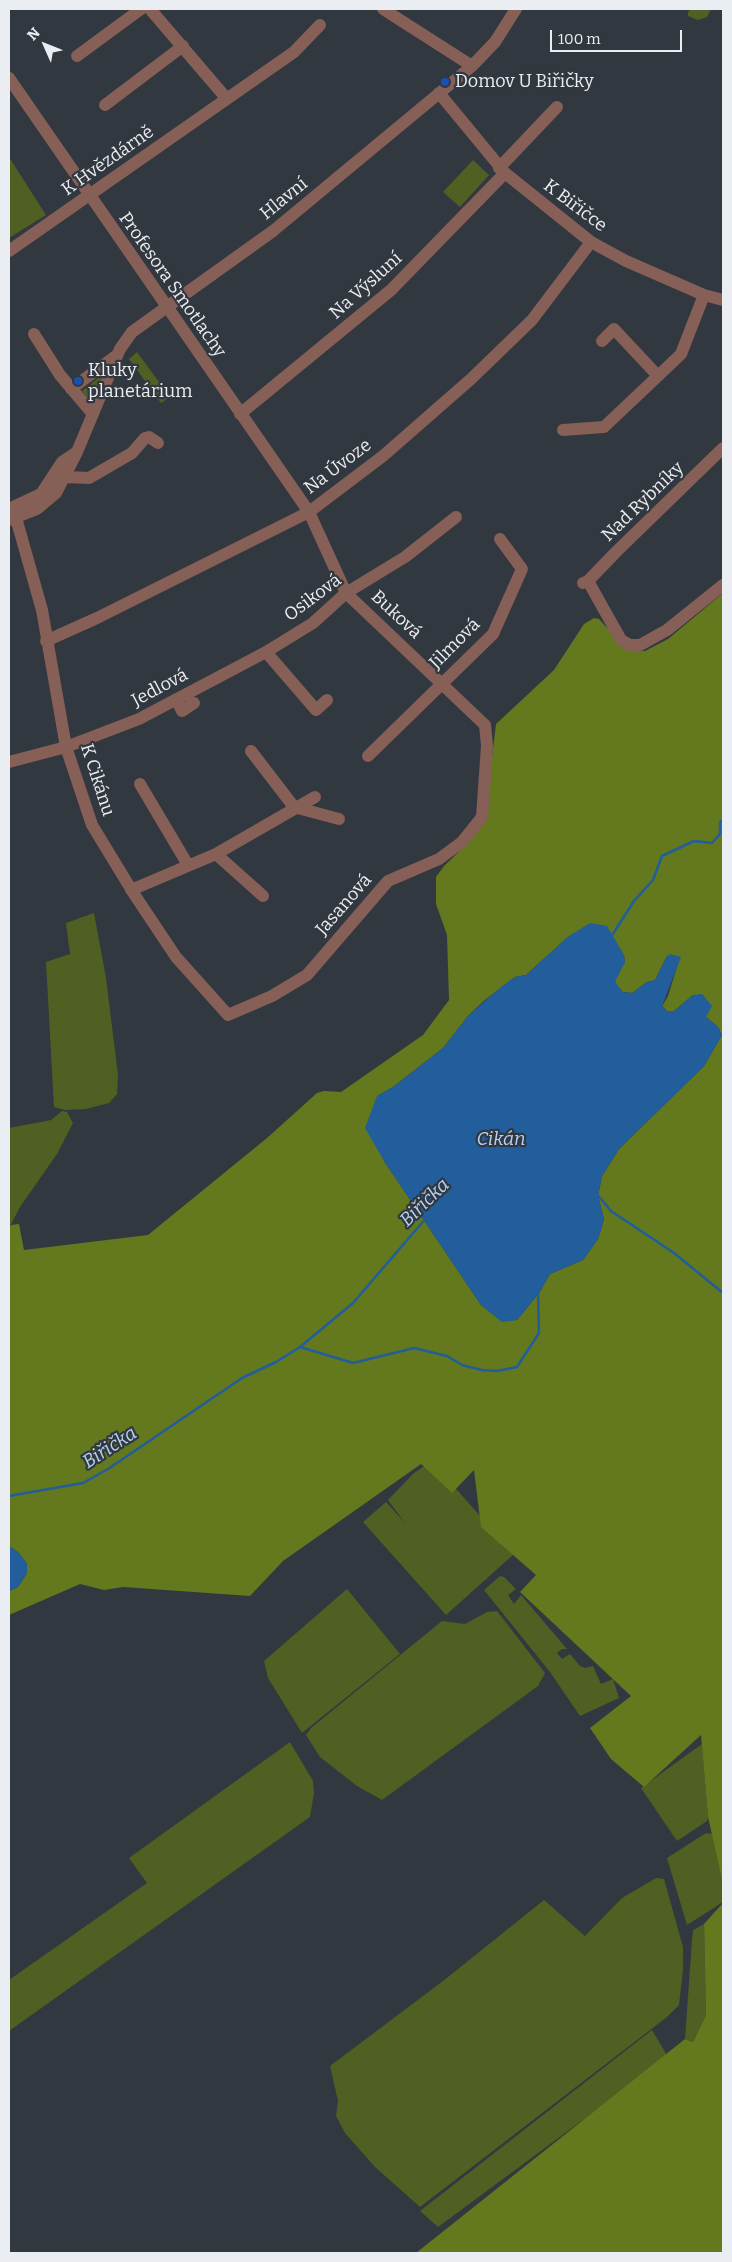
<!DOCTYPE html>
<meta charset="utf-8">
<style>
body{margin:0}
#map{position:relative;width:732px;height:2262px;overflow:hidden;background:#32383f;font-family:Bitter,serif}
canvas{display:block}
.frame{position:absolute;inset:0;border:10px solid #eaedf2;pointer-events:none}
.north{position:absolute;left:20px;top:20px;width:50px;height:50px;-webkit-text-stroke:4px #32383f;paint-order:stroke;rotate:314deg;font-size:14px;font-weight:700;line-height:20px;text-align:center;color:#eaedf2}
.north::after{content:'';display:block;margin:auto;width:18px;height:22px;background:#eaedf2;clip-path:polygon(50% 0,100% 100%,50% 72%,0 100%)}
.scale{position:absolute;left:550px;top:30px;width:132px;height:22px;box-sizing:border-box;border:2px solid #eaedf2;border-top:0;padding-left:6px;font-size:15px;line-height:18px;white-space:nowrap;color:#eaedf2;-webkit-text-stroke:4px #32383f;paint-order:stroke}
</style>
<div id="map">
<canvas width="732" height="2262"></canvas>
<div class="frame"></div>
<div class="north">N</div>
<div class="scale">100 m</div>
</div>
<script>
const ctx = document.querySelector('canvas').getContext('2d');
ctx.lineJoin = 'round';
function fillPath(path, color) {
  ctx.fillStyle = color;
  ctx.fill(path, 'evenodd');
}
function shape(rows) {
  const path = new Path2D();
  for (const r of rows) {
    path.moveTo(r[0], r[1]);
    for (let i = 2; i < r.length; i += 2) path.lineTo(r[i], r[i + 1]);
  }
  return path;
}
function stroke(path, color, width, dash) {
  ctx.strokeStyle = color;
  ctx.lineWidth = width;
  ctx.lineCap = dash ? 'butt' : 'round';
  ctx.setLineDash(dash || []);
  ctx.stroke(path);
}
function label(font, color, halo, rows, align = 'center') {
  ctx.font = font + ' Bitter,serif';
  ctx.lineWidth = 4.5;
  ctx.setLineDash([]);
  ctx.textBaseline = 'middle';
  ctx.strokeStyle = halo;
  ctx.fillStyle = color;
  for (const [text, x, y, turn = 0] of rows) {
    ctx.save();
    ctx.translate(x, y);
    ctx.rotate((+turn || 0) * Math.PI / 180);
    ctx.textAlign = isNaN(turn) ? turn : align;
    if (halo) ctx.strokeText(text, 0, 0);
    ctx.fillText(text, 0, 0);
    ctx.restore();
  }
}
fillPath(shape([
 [691,9,711,9,707,17,698,20,688,16,688,12],
 [9,157,46,215,9,238],
 [473,160,489,175,460,207,443,192],
 [137,352,170,397,161,403,129,359],
 [103,374,93,399,88,399,82,391],
 [94,913,106,978,118,1075,117,1094,109,1103,86,1109,65,1110,54,1107,46,962,70,954,66,923],
 [62,1111,67,1112,73,1123,57,1154,20,1207,9,1228,9,1128,51,1120],
 [426,1465,458,1491,514,1554,446,1615,363,1522,386,1502,405,1523,388,1500,414,1473],
 [500,1576,504,1577,516,1589,508,1595,514,1604,521,1595,567,1649,562,1649,557,1653,562,1659,570,1654,580,1666,585,1668,593,1666,601,1684,613,1679,619,1698,580,1716,550,1672,484,1590],
 [347,1589,400,1654,302,1733,268,1678,264,1661],
 [497,1611,545,1673,538,1686,382,1800,357,1786,320,1757,306,1735,311,1728,442,1621,465,1624,487,1612],
 [290,1742,313,1781,314,1793,310,1817,9,2031,9,1980,147,1883,129,1858],
 [702,1744,708,1817,707,1821,677,1841,641,1788],
 [706,1833,713,1834,723,1882,723,1902,687,1925,667,1858],
 [656,1878,664,1879,683,1947,683,1970,679,2005,667,2017,420,2207,375,2167,345,2133,336,2116,338,2101,330,2066,443,1981,544,1900,585,1936,622,1898],
 [704,1924,706,2015,693,2042,685,2039,692,1940,693,1930],
 [652,2030,668,2057,438,2227,420,2211]
]), '#505f22');
fillPath(shape([
 [723,593,723,1883,708,1817,701,1735,644,1787,611,1759,590,1728,631,1696,520,1592,536,1575,481,1527,474,1470,452,1493,421,1464,283,1561,250,1596,123,1587,104,1590,80,1584,9,1615,9,1591,18,1587,27,1573,27,1564,19,1553,9,1546,9,1228,11,1225,19,1224,24,1250,148,1235,267,1138,317,1093,324,1091,341,1092,423,1035,449,1000,447,935,436,904,436,877,444,866,470,841,492,757,496,724,554,670,584,624,594,618,599,619,627,650,645,651,668,639],
 [606,926,624,956,625,962,615,977,615,982,618,988,623,992,632,993,647,982,655,980,667,956,680,957,668,996,662,1006,667,1011,674,1011,693,995,706,1017,718,1027,722,1035,704,1066,619,1149,602,1176,598,1196,604,1219,598,1239,583,1260,550,1274,539,1293,517,1320,502,1321,481,1305,384,1161,377,1096,393,1087,443,1048,468,1016,485,1000,515,977,526,975,569,936],
 [723,1903,723,2253,416,2253,685,2039,693,2042,706,2015,704,1924]
]), '#64781d');
fillPath(shape([
 [590,923,607,926,624,955,625,962,615,982,623,992,632,993,647,982,655,980,667,956,670,954,681,957,662,1006,667,1011,674,1011,693,995,702,994,712,1006,706,1017,718,1027,722,1035,704,1066,619,1149,602,1176,598,1196,604,1219,598,1239,583,1260,550,1274,539,1293,517,1320,502,1322,481,1305,384,1161,365,1128,377,1096,393,1087,443,1048,468,1016,501,987,515,977,526,975,569,936],
 [9,1546,19,1553,27,1564,27,1573,18,1587,9,1591]
]), '#215e9b');
stroke(shape([
 [611,937,634,901,653,880,662,856,694,841,712,843,720,834,720,822,723,820],
 [596,1193,611,1211,674,1253,723,1293],
 [300,1347,353,1363,414,1348,447,1356,462,1365,482,1370,497,1371,517,1367,539,1333,538,1290],
 [9,1496,83,1483,108,1469,242,1378,276,1362,300,1347,353,1303,427,1217]
]), '#215e9b', 2.5);
stroke(shape([
 [150,9,227,99],
 [383,9,472,66],
 [77,56,141,9],
 [9,78,309,512,346,593,485,725,487,746,482,817,462,842,439,859,388,881,307,975,272,996,228,1015,176,957,134,894,92,825,66,747,42,610,16,518],
 [439,93,505,173,591,242,626,261,704,295,723,300],
 [105,105,183,46],
 [499,168,557,107],
 [9,251,294,52,320,25],
 [34,334,60,375,93,414],
 [602,341,614,329,658,376],
 [71,389,117,355],
 [240,414,391,290,505,173],
 [563,430,604,427,658,376,681,354,704,295],
 [66,477,89,478,132,453,145,438,149,437,158,443],
 [9,509,41,494,62,462,77,452],
 [9,520,37,509,56,493,77,452,120,349,132,332,273,231,472,66,495,42,516,9],
 [588,581,621,640,630,645,640,645,667,630,723,585],
 [583,583,588,581,616,552,723,448],
 [46,641,97,618,309,512,383,456,471,379,532,320,591,242],
 [266,652,316,710,327,700],
 [176,699,182,711,194,703],
 [251,751,294,807],
 [368,756,493,634,522,569,500,539],
 [9,762,66,747,139,719,266,652,313,623,346,593,405,557,456,517],
 [140,784,188,865],
 [294,807,339,819],
 [216,854,263,896],
 [131,890,216,854,315,797]
]), '#865f56', 12);
for (const [x, y, r, color] of [
 [445,82,5,"#1a4fb4"],
 [78,381,5,"#1a4fb4"]
]) {
  const dot = new Path2D();
  dot.arc(x, y, r, 0, 2 * Math.PI);
  ctx.fillStyle = color;
  ctx.fill(dot);
  stroke(dot, '#32383f', 2);
}
label('18px', '#eaedf2', '#32383f', [
 ["Domov U Biřičky",455,82],
 ["Kluky",88,371],
 ["planetárium",88,392]
], 'left');
label('18px', '#eaedf2', '#32383f', [
 ["K Hvězdárně",108,161,-35],
 ["Hlavní",284,199,-39],
 ["K Biřičce",575,206,37],
 ["Profesora Smotlachy",172,285,55],
 ["Na Výsluní",366,286,-42],
 ["Na Úvoze",338,467,-37],
 ["Nad Rybníky",643,502,-44],
 ["Osiková",313,598,-37],
 ["Buková",396,615,43],
 ["Jilmová",455,644,-45],
 ["Jedlová",160,688,-28],
 ["K Cikánu",97,780,72],
 ["Jasanová",344,905,-49]
]);
label('italic 19px', '#b4d2f5', '#32383f', [
 ["Cikán",501,1140],
 ["Biřička",425,1203,-44],
 ["Biřička",110,1448,-33]
]);
</script>
